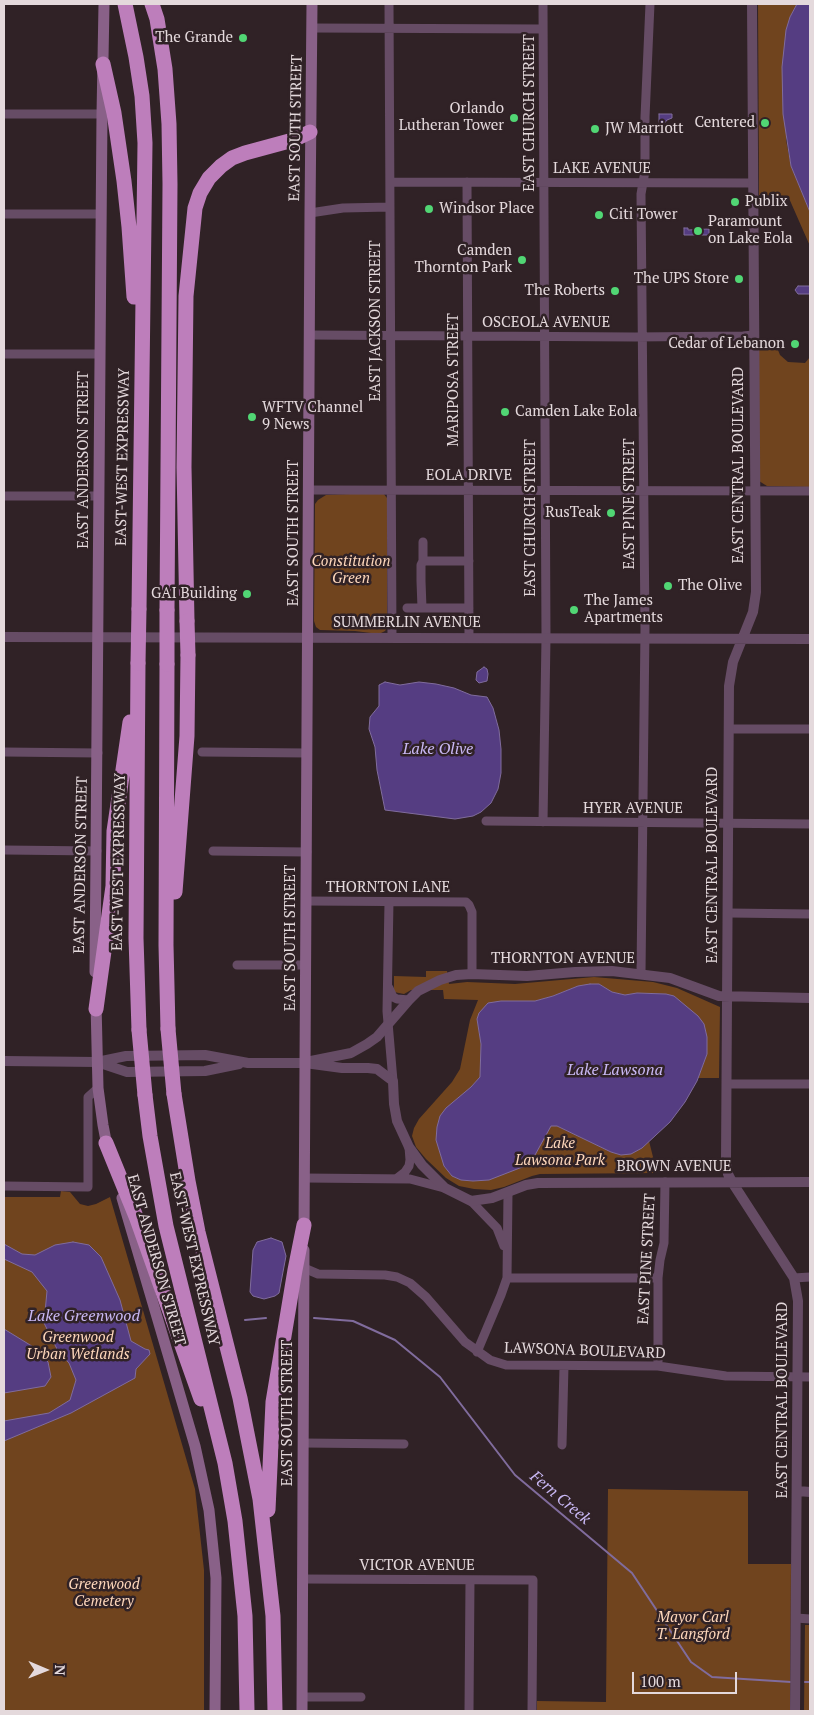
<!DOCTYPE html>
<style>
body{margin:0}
#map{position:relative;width:814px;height:1715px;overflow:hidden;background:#302226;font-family:"PT Serif",serif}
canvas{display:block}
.frame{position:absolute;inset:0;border:5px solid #e4d9dc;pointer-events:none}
.north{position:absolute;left:20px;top:1645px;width:50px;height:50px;-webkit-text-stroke:4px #302226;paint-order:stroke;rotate:91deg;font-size:14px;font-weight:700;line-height:20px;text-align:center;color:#e4d9dc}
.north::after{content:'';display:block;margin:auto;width:18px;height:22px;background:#e4d9dc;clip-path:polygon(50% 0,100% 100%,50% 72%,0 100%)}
.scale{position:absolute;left:632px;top:1672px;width:105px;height:22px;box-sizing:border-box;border:2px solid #e4d9dc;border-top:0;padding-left:6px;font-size:15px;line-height:18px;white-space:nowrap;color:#e4d9dc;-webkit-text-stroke:4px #302226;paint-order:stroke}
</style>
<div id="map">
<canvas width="814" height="1715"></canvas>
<div class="frame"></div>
<div class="north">N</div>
<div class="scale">100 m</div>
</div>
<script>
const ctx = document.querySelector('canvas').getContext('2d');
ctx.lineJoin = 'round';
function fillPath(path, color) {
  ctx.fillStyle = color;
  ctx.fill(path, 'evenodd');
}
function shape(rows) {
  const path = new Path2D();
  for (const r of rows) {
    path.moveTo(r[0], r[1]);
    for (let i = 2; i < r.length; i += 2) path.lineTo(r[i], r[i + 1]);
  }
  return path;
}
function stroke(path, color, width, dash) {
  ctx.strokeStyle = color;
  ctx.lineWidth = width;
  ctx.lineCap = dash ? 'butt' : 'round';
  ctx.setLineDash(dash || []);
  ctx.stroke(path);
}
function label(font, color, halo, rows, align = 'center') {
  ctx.font = font + ' "PT Serif",serif';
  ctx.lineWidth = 5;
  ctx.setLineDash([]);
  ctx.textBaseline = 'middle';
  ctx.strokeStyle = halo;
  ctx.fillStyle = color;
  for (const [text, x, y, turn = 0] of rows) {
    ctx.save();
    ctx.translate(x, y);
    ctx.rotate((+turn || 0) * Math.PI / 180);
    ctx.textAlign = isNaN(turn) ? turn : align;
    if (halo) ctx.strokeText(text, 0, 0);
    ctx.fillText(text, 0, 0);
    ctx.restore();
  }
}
fillPath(shape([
 [758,4,797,4,790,17,786,140,791,166,810,212,810,246,788,196,759,195],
 [768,345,776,345,780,355,788,362,805,363,810,357,810,487,767,486,759,481,757,347],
 [374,493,383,493,387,498,387,628,385,631,379,634,355,631,320,630,316,627,314,621,315,504,318,500,326,495],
 [426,971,447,971,449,984,467,982,515,984,594,977,653,982,677,988,720,1007,719,1078,698,1078,707,1054,685,1007,674,996,666,994,637,993,625,995,612,992,599,984,578,986,553,996,535,1001,501,1001,477,1019,481,1044,480,1077,471,1087,437,1140,444,1166,452,1176,461,1180,473,1181,489,1180,546,1132,550,1126,557,1126,611,1152,621,1155,642,1148,649,1141,657,1173,540,1174,532,1176,504,1187,491,1190,474,1189,459,1186,446,1178,426,1159,416,1147,412,1136,414,1128,419,1119,452,1082,460,1069,470,1020,478,1000,444,999,443,990,411,990,404,994,394,992,394,976,426,977],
 [61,1191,70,1192,80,1204,88,1206,96,1204,110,1197,195,1489,204,1570,204,1711,4,1711,4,1197,60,1197],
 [608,1489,748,1491,748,1564,791,1564,790,1711,537,1711,537,1701,606,1702],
 [805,1625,810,1625,810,1711,804,1711]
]), '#70441e');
const water = shape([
 [797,4,810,4,810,212,791,166,783,114,782,67,786,30,790,17,797,4],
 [659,114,672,114,672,118,667,120,663,125,659,125,659,114],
 [684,228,688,228,688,230,709,229,709,235,684,235,684,228],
 [798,286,810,286,810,294,798,294,795,290,798,286],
 [484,667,487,669,488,674,487,681,479,683,476,680,477,672,484,667],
 [385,682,400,685,419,682,436,684,454,688,471,695,487,697,493,708,499,730,501,749,501,773,498,789,491,803,481,812,473,816,455,819,385,810,377,770,375,747,369,729,370,717,379,706,379,685,385,682],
 [590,984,599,984,612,992,625,995,637,993,666,994,674,996,698,1016,704,1024,707,1037,707,1054,697,1081,685,1102,670,1122,642,1148,631,1154,621,1155,611,1152,557,1126,551,1126,535,1155,525,1166,489,1180,473,1181,461,1180,452,1176,444,1166,436,1140,437,1127,440,1116,446,1108,471,1087,480,1077,481,1044,477,1019,479,1013,488,1003,501,1001,535,1001,553,996,578,986,590,984],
 [271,1238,282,1242,286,1256,279,1293,275,1296,264,1299,253,1296,250,1292,253,1250,257,1242,271,1238],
 [73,1242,89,1245,101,1257,120,1300,131,1341,145,1349,149,1350,150,1354,136,1369,135,1378,71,1413,4,1441,4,1421,49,1413,70,1400,76,1380,69,1363,58,1351,44,1323,47,1291,32,1272,4,1259,4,1244,22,1254,35,1255,55,1245,73,1242],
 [4,1329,35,1348,48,1362,51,1377,45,1386,4,1393,4,1329]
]);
fillPath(water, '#553d82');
stroke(water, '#806c9d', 1);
stroke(shape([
 [314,1318,353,1321,395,1340,440,1377,515,1475,632,1573,691,1662,712,1677,791,1682],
 [245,1320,266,1318],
 [805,1682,810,1682]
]), '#806c9d', 2);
stroke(shape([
 [389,4,392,638],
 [543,4,546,638,543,822],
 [312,28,543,29],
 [4,114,102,114],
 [390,182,753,183],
 [467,182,469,638],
 [310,213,343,208,390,207],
 [4,214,101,214],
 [309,335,635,337,743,336,753,335],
 [4,354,99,354],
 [308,490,810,491],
 [4,496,98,496],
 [423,542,423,561],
 [469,561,423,561,421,565,421,581,422,608,469,608],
 [407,608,422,608],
 [729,729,810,729],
 [4,752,98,753],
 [202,752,307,753],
 [486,821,810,824],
 [4,850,97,851],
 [213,851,307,852],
 [306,901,466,902,469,905,472,912,472,974],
 [389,902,387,1011,393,1081],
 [729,913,810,914],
 [237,965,306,965],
 [641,973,645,629,641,194,645,171,645,117,650,4],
 [389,988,393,997,397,999,409,1000],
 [727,1084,810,1084],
 [304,1178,410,1179,444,1188],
 [396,1179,405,1172,409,1166,410,1160,409,1147],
 [4,1186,88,1187,88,1097,98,1088],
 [471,1201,497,1228,504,1246],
 [304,1268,318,1274,385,1275,397,1277,410,1283,426,1297,465,1342,490,1360,506,1365,658,1366,726,1376,810,1377],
 [507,1278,658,1278],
 [794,1278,810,1277],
 [477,1352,501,1295,507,1278,508,1193],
 [658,1366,658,1278,660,1260,664,1243,665,1182],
 [303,1443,404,1444],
 [562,1445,564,1366],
 [302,1579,533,1580,532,1711],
 [796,1618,810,1619],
 [302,1697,361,1697],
 [469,1711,470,1580]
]), '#664c65', 9);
stroke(shape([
 [752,4,756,592,753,612,733,662,729,686,726,1159,728,1174,732,1182,794,1278,798,1301,795,1711],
 [4,637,810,639],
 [4,1061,97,1062,127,1072,205,1071,239,1064],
 [311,1061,351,1053,367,1044,377,1037,409,1000,418,991,440,980,456,975,472,974,527,976,575,972,612,971,670,978,719,996,810,998],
 [97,1062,126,1056,205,1055,248,1063,305,1063,342,1068,368,1068,377,1069,393,1081,394,1104,397,1121,409,1147,422,1165,445,1188,471,1201,492,1198,526,1185,538,1183,810,1182],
 [798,1491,810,1492]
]), '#664c65', 10);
stroke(shape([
 [95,972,102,114,104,4],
 [96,1003,98,1088,103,1125,108,1151],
 [122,1198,195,1446,209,1510,216,1578,215,1711],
 [304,1232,310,213,312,4],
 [302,1711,304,1250]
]), '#896188', 11);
stroke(shape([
 [125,4,136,57,142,96,145,143,139,609],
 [152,4,157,19,165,69,169,124,170,184,167,610],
 [103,64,114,113,124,181,129,227,134,297],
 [187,621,184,467,186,296,195,208,200,193,209,178,221,166,232,158,245,153,293,140,310,132],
 [138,663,136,938,139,1030],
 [167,664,166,945,168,1029],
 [175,892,187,736,188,655],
 [96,1009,113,886,114,831,130,722],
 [174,1094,188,1181,198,1232,240,1398,260,1499,273,1616,275,1711],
 [145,1095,150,1136,166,1226,225,1463,235,1521,245,1616,247,1711],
 [106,1143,137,1219,201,1399],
 [268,1510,273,1402,295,1270,304,1225]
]), '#bd7ebb', 15);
stroke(shape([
 [167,610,167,664],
 [187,621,188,655],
 [138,663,139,609],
 [168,1029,174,1094],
 [139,1030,145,1095]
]), '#bd7ebb', 15);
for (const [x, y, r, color] of [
 [243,38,5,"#51d674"],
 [514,118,5,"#51d674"],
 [765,123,5,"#51d674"],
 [595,129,5,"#51d674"],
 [735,202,5,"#51d674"],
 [429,209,5,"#51d674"],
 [599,215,5,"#51d674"],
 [698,231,5,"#51d674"],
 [522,260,5,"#51d674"],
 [739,279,5,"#51d674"],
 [615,291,5,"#51d674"],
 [795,344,5,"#51d674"],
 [505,412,5,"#51d674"],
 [252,417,5,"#51d674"],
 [611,513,5,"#51d674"],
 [668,586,5,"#51d674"],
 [247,594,5,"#51d674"],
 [574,610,5,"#51d674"]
]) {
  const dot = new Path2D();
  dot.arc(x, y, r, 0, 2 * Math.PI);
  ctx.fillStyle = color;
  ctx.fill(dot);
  stroke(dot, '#302226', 2);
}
label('15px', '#e4d9dc', '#302226', [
 ["The Grande",233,38],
 ["Orlando",504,109],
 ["Lutheran Tower",504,126],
 ["Centered",755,123],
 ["JW Marriott",605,129,"left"],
 ["Publix",745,202,"left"],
 ["Windsor Place",439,209,"left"],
 ["Citi Tower",609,215,"left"],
 ["Paramount",708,222,"left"],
 ["on Lake Eola",708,239,"left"],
 ["Camden",512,251],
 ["Thornton Park",512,268],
 ["The UPS Store",729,279],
 ["The Roberts",605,291],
 ["Cedar of Lebanon",785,344],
 ["WFTV Channel",262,408,"left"],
 ["9 News",262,425,"left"],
 ["Camden Lake Eola",515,412,"left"],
 ["RusTeak",601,513],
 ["The Olive",678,586,"left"],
 ["GAI Building",237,594],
 ["The James",584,601,"left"],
 ["Apartments",584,618,"left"]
], 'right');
label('15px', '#e4d9dc', '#302226', [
 ["EAST CHURCH STREET",530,113,-90],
 ["EAST SOUTH STREET",296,128,-89],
 ["LAKE AVENUE",602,169],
 ["EAST JACKSON STREET",376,321,-90],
 ["OSCEOLA AVENUE",546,323],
 ["MARIPOSA STREET",454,380,-90],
 ["EAST-WEST EXPRESSWAY",123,457,-89],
 ["EAST ANDERSON STREET",84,460,-90],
 ["EAST CENTRAL BOULEVARD",739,465,-90],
 ["EOLA DRIVE",469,476],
 ["EAST PINE STREET",630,504,-90],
 ["EAST CHURCH STREET",531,518,-90],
 ["EAST SOUTH STREET",294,533,-90],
 ["SUMMERLIN AVENUE",407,623],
 ["HYER AVENUE",633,809],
 ["EAST-WEST EXPRESSWAY",119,862,-89],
 ["EAST ANDERSON STREET",81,865,-89],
 ["EAST CENTRAL BOULEVARD",713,865,-90],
 ["THORNTON LANE",388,888],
 ["EAST SOUTH STREET",291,938,-90],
 ["THORNTON AVENUE",563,959],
 ["BROWN AVENUE",674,1167],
 ["EAST-WEST EXPRESSWAY",194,1259,77],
 ["EAST PINE STREET",647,1259,-87],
 ["EAST ANDERSON STREET",156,1260,74],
 ["LAWSONA BOULEVARD",585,1351,2],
 ["EAST CENTRAL BOULEVARD",783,1400,-90],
 ["EAST SOUTH STREET",288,1413,-90],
 ["VICTOR AVENUE",417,1566]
]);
label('italic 15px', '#fed7bb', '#302226', [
 ["Constitution",351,562],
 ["Green",351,579],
 ["Lake",560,1144],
 ["Lawsona Park",560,1161],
 ["Greenwood",78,1338],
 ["Urban Wetlands",78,1355],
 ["Greenwood",104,1585],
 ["Cemetery",104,1602],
 ["Mayor Carl",693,1618],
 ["T. Langford",693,1635]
]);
label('italic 16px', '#c9b8f4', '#302226', [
 ["Lake Olive",438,749],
 ["Lake Lawsona",615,1070],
 ["Lake Greenwood",84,1316],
 ["Fern Creek",560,1498,40]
]);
</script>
